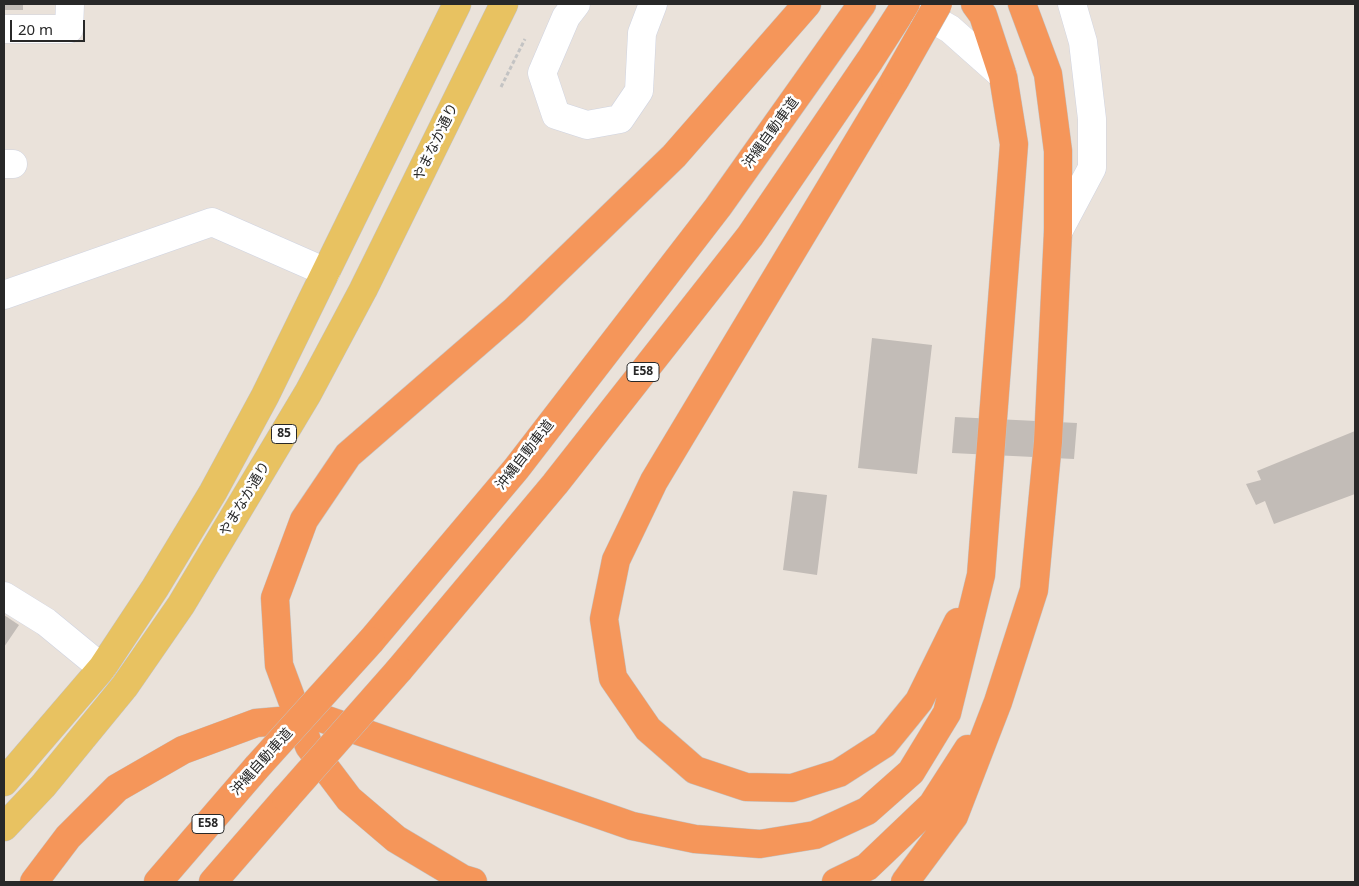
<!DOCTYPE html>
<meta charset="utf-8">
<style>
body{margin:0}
#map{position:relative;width:1359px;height:886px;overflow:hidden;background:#eae2da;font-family:"Noto Sans",sans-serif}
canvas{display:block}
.frame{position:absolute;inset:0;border:5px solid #282828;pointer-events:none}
.scale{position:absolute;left:10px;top:20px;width:75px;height:22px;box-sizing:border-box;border:2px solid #282828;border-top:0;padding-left:6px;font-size:15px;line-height:18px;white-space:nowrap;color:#282828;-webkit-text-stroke:4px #fff;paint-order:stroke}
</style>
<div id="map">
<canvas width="1359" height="886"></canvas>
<div class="frame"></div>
<div class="scale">20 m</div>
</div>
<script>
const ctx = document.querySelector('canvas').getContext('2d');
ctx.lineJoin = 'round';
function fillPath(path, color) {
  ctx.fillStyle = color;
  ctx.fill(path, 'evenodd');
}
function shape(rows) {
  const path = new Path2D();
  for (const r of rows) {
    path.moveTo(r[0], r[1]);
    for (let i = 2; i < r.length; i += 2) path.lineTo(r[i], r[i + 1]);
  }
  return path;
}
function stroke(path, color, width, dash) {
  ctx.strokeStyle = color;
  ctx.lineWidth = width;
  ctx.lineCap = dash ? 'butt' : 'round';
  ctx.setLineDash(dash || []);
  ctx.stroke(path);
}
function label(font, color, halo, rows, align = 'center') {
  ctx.font = font + ' "Noto Sans","Noto Sans JP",sans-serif';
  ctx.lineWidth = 5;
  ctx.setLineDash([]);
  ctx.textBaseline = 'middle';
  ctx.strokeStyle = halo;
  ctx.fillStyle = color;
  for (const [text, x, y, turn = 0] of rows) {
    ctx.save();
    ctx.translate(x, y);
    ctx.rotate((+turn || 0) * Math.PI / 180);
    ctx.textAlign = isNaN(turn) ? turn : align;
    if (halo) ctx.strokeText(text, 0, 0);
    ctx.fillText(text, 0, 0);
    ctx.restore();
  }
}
fillPath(shape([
 [4,4,23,4,23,10,4,10],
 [872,338,932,345,917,474,858,468],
 [955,417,1077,423,1074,459,952,453],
 [1355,431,1355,494,1274,524,1265,501,1256,505,1246,484,1261,480,1257,471],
 [793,491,827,495,817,575,783,570],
 [4,615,19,625,4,647]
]), '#c2bcb7');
const minor = shape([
 [576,4,566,17,542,73,556,115,587,125,620,119,639,91,642,33,653,4],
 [910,6,950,29,1003,76],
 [4,29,69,29,70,4],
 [4,164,13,164],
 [1058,232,1092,168,1092,119,1083,42,1072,4],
 [4,295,212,222,326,272],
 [4,596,46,622,102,668]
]);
const major = shape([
 [4,782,102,668,155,588,213,492,265,396,457,4],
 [4,827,43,786,125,686,181,605,308,393,363,290,504,4]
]);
const highway = shape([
 [895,80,654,481,616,560,604,619,613,678,648,729,695,770,746,787,792,788,839,773,884,744,919,701,958,622],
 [371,641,516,469,718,207,862,4],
 [399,670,555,484,750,236,870,60,906,4],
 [324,719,632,826,695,839,760,844,815,835,867,811,911,772,947,713,981,575,1014,144,1003,76,983,15,975,4],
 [34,882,68,837,117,788,183,750,256,723,279,721],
 [158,882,257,767],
 [213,882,286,798],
 [473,882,463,879,396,839,349,799,309,746,279,665,275,598,304,520,348,455,515,310,674,156,807,4],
 [836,882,867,867,932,805,968,749],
 [905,882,954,816,998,702,1034,590,1048,442,1058,232,1058,151,1048,74,1022,4]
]);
stroke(minor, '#cfd3e0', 29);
stroke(major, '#c3c3c3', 29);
stroke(highway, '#c3c3c3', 29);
stroke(shape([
 [501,87,525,39]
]), '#c3c3c3', 3, [4, 2.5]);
stroke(minor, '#fff', 28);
stroke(major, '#e8c261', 28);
stroke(highway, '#f5965a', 28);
const highwayBridge = shape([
 [895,80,938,4],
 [257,767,371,641],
 [286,798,399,670]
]);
stroke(highwayBridge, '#c3c3c3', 29, []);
stroke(highwayBridge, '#f5965a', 28);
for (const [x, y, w] of [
 [643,372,32],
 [284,434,25],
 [208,824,32]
]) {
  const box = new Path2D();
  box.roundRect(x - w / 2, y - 9.5, w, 19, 4);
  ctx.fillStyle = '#fff';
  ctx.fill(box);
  stroke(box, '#282828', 1);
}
label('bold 12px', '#282828', null, [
 ["E58",643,372],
 ["85",284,434],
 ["E58",208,824]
]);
label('14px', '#282828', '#fff', [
 ["沖縄自動車道",771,133,-54],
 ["やまなか通り",436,142,-64],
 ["沖縄自動車道",525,455,-52],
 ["やまなか通り",245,499,-59],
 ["沖縄自動車道",262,762,-48]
]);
</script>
